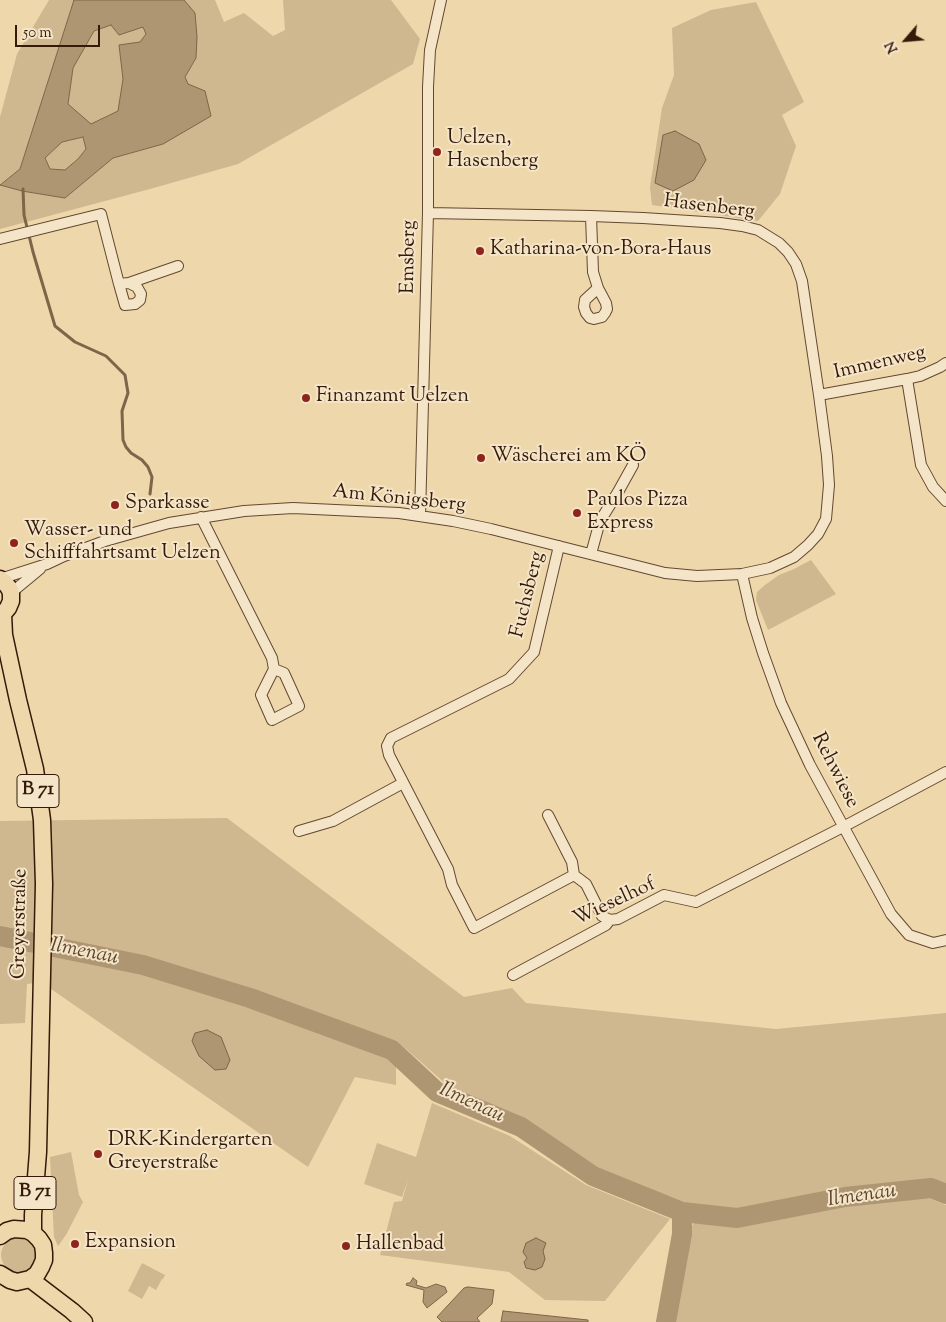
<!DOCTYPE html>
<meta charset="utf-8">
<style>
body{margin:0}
#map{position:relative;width:946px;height:1322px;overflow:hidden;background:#eed7aa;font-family:"Sorts Mill Goudy",serif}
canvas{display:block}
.north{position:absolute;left:881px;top:15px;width:50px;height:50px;-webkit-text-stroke:4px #f4e5c8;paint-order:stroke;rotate:243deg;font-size:14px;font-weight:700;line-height:20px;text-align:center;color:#351909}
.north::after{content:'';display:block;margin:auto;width:18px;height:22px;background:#351909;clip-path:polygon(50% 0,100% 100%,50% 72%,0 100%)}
.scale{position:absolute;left:15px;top:25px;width:85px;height:22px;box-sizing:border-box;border:2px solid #351909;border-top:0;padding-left:6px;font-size:15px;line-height:18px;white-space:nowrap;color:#351909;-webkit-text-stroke:4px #f4e5c8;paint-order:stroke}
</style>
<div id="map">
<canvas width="946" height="1322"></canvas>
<div class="north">N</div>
<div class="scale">50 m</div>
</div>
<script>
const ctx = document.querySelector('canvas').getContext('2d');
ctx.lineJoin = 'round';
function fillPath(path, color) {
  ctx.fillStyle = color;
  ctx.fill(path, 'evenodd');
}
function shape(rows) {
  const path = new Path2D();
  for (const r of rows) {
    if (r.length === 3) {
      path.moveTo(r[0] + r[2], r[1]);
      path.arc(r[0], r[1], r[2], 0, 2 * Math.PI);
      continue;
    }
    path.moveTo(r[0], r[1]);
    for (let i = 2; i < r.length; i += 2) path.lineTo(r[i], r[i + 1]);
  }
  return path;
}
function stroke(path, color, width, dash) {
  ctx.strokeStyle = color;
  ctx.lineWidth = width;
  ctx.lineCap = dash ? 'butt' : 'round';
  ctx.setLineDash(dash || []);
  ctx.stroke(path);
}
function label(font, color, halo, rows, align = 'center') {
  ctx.font = font + ' "Sorts Mill Goudy",serif';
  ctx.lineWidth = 4;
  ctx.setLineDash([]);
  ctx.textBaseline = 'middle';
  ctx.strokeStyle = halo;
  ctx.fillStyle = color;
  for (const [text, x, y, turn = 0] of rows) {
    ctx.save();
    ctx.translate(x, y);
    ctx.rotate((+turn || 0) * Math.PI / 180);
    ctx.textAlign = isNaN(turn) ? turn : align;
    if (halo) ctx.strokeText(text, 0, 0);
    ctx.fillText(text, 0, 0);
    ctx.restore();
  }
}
fillPath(shape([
 [49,0,74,0,20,169,0,184,0,117,17,54],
 [184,0,215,0,224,22,244,13,273,36,285,30,283,0,391,0,420,39,413,64,238,164,150,189,0,229,0,185,22,191,65,198,113,158,163,144,188,84,185,77,196,58,195,13],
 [756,2,804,102,782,115,796,146,780,194,758,221,652,205,650,187,662,108,674,75,672,28,711,10],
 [112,25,119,35,143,27,146,34,140,42,119,45,123,79,118,111,91,125,68,104,73,68,94,31],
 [83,137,86,149,78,159,65,170,50,169,45,158,62,142],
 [811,560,836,594,768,630,756,600,757,592,765,585,779,575,792,570],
 [227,818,464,997,512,988,526,1003,776,1029,946,1013,946,1184,936,1181,846,1191,740,1211,686,1205,601,1170,527,1121,447,1085,396,1040,396,1085,355,1077,308,1167,41,982,27,984,25,1023,0,1024,0,821],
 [432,1103,510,1136,586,1185,670,1219,605,1301,545,1300,509,1272,380,1255,394,1202,402,1201,408,1180,402,1197,364,1184,377,1143,416,1157],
 [71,1152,79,1195,83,1202,66,1235,58,1246,54,1237,50,1157],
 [926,1197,946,1205,946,1322,674,1322,689,1233,695,1220,734,1225,836,1205],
 [18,1255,17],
 [142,1263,165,1275,163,1279,162,1279,156,1290,149,1286,142,1299,128,1291]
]), '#cfb78f');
const water = shape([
 [74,0,184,0,195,13,197,37,196,58,185,77,188,84,205,91,211,116,163,144,113,158,65,198,22,191,0,185,20,169,74,0],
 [111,25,119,35,143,27,146,34,140,42,119,45,123,79,118,111,91,124,68,104,73,68,94,31,111,25],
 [83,137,86,149,78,159,65,170,50,169,45,158,62,142,83,137],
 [675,131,699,144,706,160,694,180,673,191,655,183,663,135,675,131],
 [207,1030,221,1037,230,1060,226,1069,215,1070,199,1056,192,1041,195,1033,207,1030],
 [536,1238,546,1243,543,1251,545,1259,542,1267,535,1270,526,1268,524,1262,527,1258,523,1252,526,1243,536,1238],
 [413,1278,417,1281,416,1285,426,1288,436,1284,445,1287,447,1292,427,1308,423,1302,424,1290,406,1285,407,1283,410,1283,413,1278],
 [468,1287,494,1290,492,1304,477,1318,480,1322,442,1322,437,1317,464,1288,468,1287],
 [503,1311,588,1320,588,1322,501,1322,503,1311]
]);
fillPath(water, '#af9673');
stroke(water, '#7e6449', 1);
stroke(shape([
 [23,189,24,215,33,252,55,326,75,342,106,356,125,375,128,393,122,411,123,440,126,447,131,453,142,460,148,467,152,477,150,494]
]), '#7e6449', 3);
stroke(shape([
 [0,936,143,965,250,998,392,1050,437,1092,521,1127,593,1176,682,1212,737,1218,845,1197,931,1188,946,1194],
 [666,1322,682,1234,682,1212]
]), '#af9673', 20);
const street = shape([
 [591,216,593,272,598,288,585,300,584,307,586,313,590,318,594,319,602,317,605,313,607,309,606,303,598,288],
 [0,239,101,214,119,284,129,283,137,287,141,294,140,300,135,304,125,305,119,284],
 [129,283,178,266],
 [907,379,921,465,933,487,946,501],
 [819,395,907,379,920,376,940,367,946,363],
 [420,516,428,213,428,87,430,50,441,0],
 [201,517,272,658,274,669,261,695,272,720,299,706,284,673,274,669],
 [559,546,534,652,509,679,391,738,387,746,389,755,448,869,452,885,474,928,574,875],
 [591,554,600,521,618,492,633,465],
 [742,574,752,618,763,653,781,703,810,765,891,914,909,935,933,943,946,940],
 [0,579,47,564,64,556,105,541,169,523,244,511,293,508,399,513,453,521,491,529,665,573,697,576,742,574,770,568,794,557,808,545,818,534,826,519,829,485,827,456,819,395,802,281,796,264,788,252,779,243,758,230,742,226,720,223,643,218,591,216,428,213],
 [11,593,40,569],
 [548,815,572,862,574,875,586,884,602,916,610,920],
 [299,831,333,821,403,783],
 [513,975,606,925,610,920,618,919,664,895,696,902,843,827,946,772]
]);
const primary = shape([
 [0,579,5,583,9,588,11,593,11,601,8,608,3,614,0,615],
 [3,614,4,635,18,700,35,769,42,820,44,884,38,1152,33,1215,33,1233],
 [0,1236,7,1231,14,1229,27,1230,33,1233,39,1239,43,1245,44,1253,44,1260,41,1267,37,1274,30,1279,17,1282,10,1280,0,1274],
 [30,1279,72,1311,84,1322]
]);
stroke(street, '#634831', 12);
stroke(primary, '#351909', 19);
stroke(street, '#f4e5c8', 10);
stroke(primary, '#eed7aa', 16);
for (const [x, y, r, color] of [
 [437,152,5,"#8f2418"],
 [480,251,5,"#8f2418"],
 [306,398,5,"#8f2418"],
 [481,458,5,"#8f2418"],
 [115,505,5,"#8f2418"],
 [577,513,5,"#8f2418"],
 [14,543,5,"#8f2418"],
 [98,1154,5,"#8f2418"],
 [75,1244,5,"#8f2418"],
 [346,1246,5,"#8f2418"]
]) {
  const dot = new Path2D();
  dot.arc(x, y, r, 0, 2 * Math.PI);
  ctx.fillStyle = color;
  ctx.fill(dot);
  stroke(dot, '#f4e5c8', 2);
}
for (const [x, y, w] of [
 [38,791,42],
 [35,1193,42]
]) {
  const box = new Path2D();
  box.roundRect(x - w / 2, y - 16.5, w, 33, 4);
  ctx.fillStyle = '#f4e5c8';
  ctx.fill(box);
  stroke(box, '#351909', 1);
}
label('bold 19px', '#351909', null, [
 ["B 71",38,791],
 ["B 71",35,1193]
]);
label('20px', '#351909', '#f4e5c8', [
 ["Uelzen,",447,140],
 ["Hasenberg",447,163],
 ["Katharina-von-Bora-Haus",490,251],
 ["Finanzamt Uelzen",316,398],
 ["Wäscherei am KÖ",491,458],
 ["Paulos Pizza",587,502],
 ["Express",587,525],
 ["Sparkasse",125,505],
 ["Wasser- und",24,532],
 ["Schifffahrtsamt Uelzen",24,555],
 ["DRK-Kindergarten",108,1142],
 ["Greyerstraße",108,1165],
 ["Expansion",85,1244],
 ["Hallenbad",356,1246]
], 'left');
label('20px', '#351909', '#f4e5c8', [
 ["Hasenberg",709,208,7],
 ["Emsberg",410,257,-89],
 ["Immenweg",880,364,-13],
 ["Am Königsberg",399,500,6],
 ["Fuchsberg",529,595,-76],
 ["Rehwiese",834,771,63],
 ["Wieselhof",615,903,-25],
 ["Greyerstraße",21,924,-89]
]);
label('italic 21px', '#60452e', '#f4e5c8', [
 ["Ilmenau",84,953,11],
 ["Ilmenau",471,1104,25],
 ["Ilmenau",862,1197,-8]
]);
</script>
